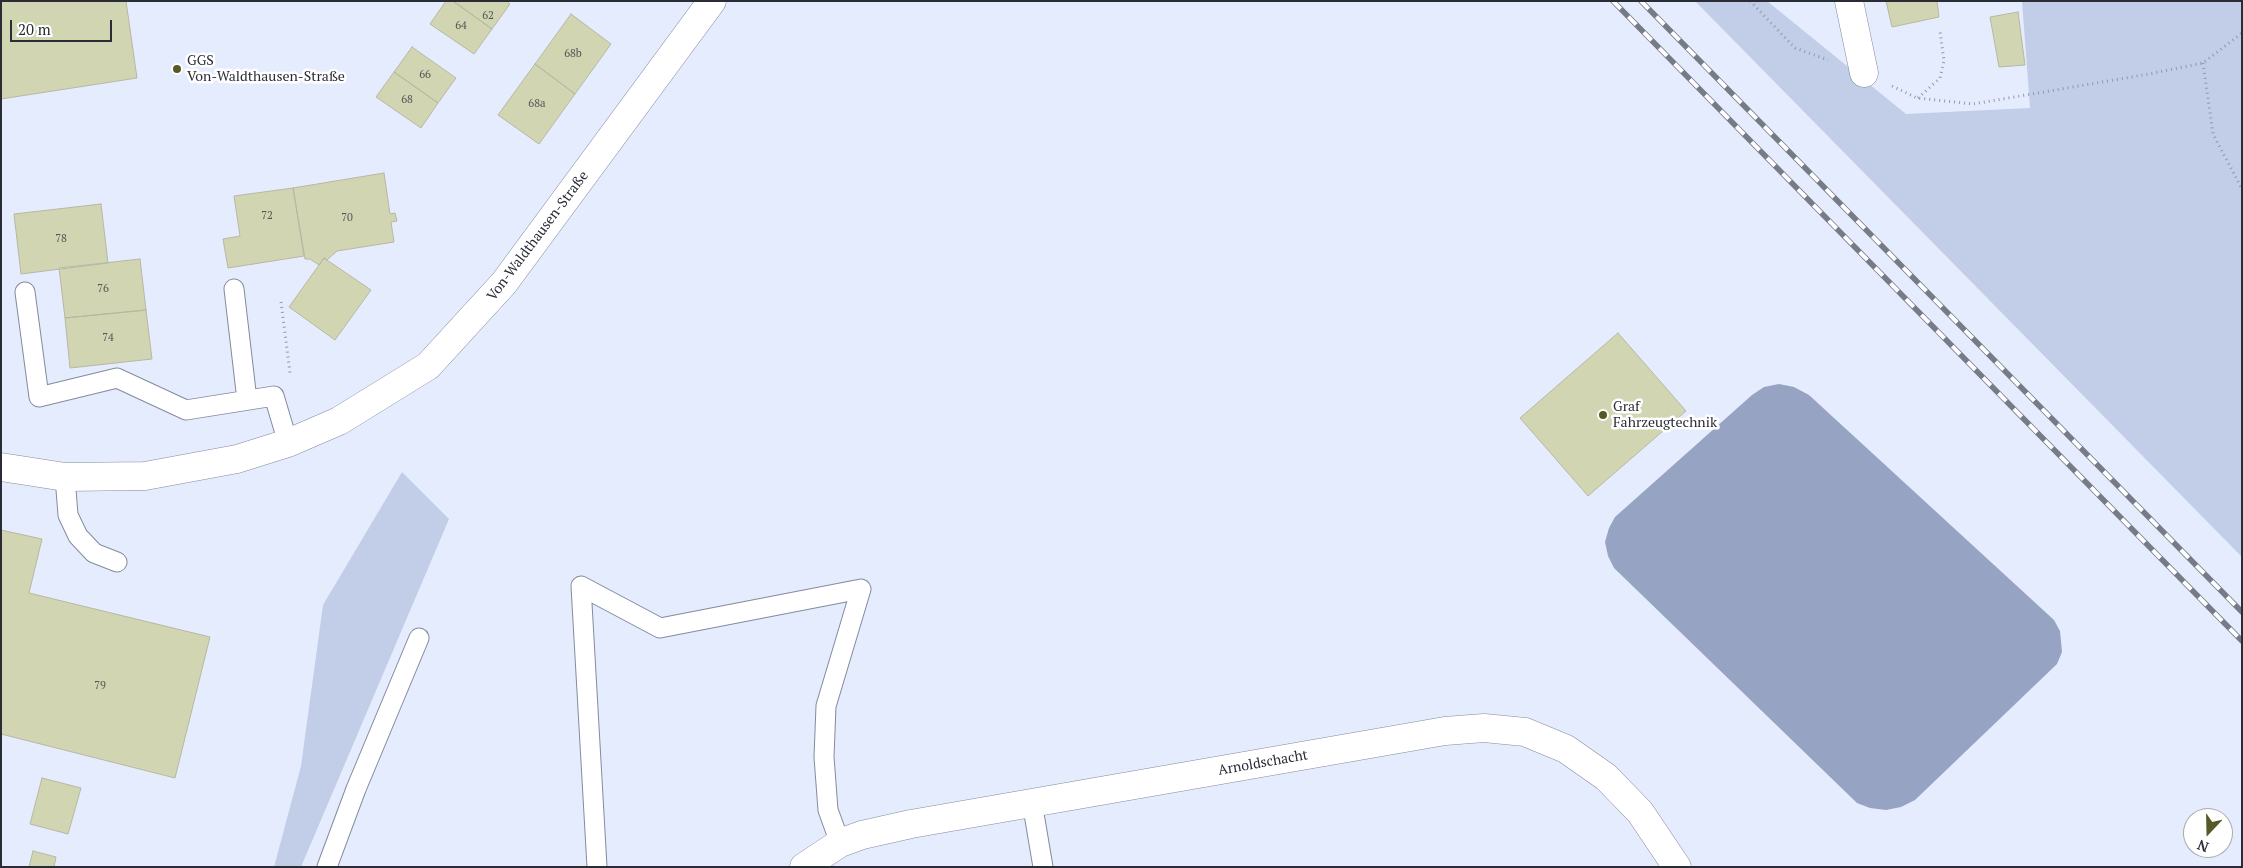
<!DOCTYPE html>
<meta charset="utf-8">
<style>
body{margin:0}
#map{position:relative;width:2243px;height:868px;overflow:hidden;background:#e5ecfd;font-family:"PT Serif",serif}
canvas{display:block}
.frame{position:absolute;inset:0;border:2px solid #2a2d35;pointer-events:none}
.north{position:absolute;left:2183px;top:808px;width:50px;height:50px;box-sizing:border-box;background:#fff;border:1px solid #aaabae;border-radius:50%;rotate:201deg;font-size:14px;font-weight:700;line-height:20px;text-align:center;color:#2a2d35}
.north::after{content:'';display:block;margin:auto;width:18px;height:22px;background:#565a27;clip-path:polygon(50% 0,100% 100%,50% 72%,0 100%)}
.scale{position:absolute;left:10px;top:20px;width:102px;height:22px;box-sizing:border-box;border:2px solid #2a2d35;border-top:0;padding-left:6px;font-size:15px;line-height:18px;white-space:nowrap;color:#2a2d35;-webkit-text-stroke:4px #fff;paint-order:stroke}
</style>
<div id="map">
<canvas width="2243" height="868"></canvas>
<div class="frame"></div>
<div class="north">N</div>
<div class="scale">20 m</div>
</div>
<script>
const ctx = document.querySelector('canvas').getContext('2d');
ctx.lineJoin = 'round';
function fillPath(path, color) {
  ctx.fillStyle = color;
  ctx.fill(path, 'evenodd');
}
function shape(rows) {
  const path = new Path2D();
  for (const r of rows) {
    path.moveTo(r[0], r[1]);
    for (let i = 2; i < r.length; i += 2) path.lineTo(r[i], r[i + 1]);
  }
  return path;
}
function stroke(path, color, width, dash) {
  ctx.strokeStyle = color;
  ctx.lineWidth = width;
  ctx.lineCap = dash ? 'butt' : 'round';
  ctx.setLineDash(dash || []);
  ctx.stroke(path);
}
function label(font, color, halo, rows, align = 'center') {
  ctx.font = font + ' "PT Serif",serif';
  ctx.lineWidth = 5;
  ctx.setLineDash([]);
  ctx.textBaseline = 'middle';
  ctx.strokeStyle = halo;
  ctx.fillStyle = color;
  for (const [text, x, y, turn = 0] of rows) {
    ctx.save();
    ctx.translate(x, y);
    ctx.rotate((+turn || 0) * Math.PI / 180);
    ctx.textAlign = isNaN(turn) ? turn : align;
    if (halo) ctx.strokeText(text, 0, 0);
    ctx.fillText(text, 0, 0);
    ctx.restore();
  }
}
fillPath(shape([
 [1695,1,1767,1,1906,114,2030,108,2022,1,2242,1,2242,557],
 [402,472,449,519,301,867,274,867,301,766,323,605]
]), '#c2cde7');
fillPath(shape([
 [1779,384,1794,387,1809,395,2054,620,2060,631,2062,652,2057,664,1915,800,1901,807,1886,810,1870,808,1857,803,1614,568,1608,556,1605,542,1609,528,1615,517,1752,395,1764,387]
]), '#96a3c2');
const building = shape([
 [1,1,126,1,137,78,1,99,1,1],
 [446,1,453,1,492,29,474,54,430,24,446,1],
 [453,1,506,1,510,4,492,29,453,1],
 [1886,1,1937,1,1939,17,1892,27,1886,1],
 [2018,12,2025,65,1999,67,1990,17,2018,12],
 [571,14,611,44,575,94,535,64,571,14],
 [412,47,456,78,438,103,394,72,412,47],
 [535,64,575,94,539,144,498,115,535,64],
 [394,72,438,103,421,128,376,97,394,72],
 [384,173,390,214,395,213,397,221,391,222,394,242,337,251,327,260,324,258,319,265,310,259,305,259,293,188,384,173],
 [293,188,304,256,228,268,223,239,240,236,234,196,293,188],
 [101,204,108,263,21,274,14,214,101,204],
 [324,258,371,290,335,340,289,307,324,258],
 [140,259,146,310,65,318,59,268,140,259],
 [146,310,152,359,70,368,65,318,146,310],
 [1618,333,1686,411,1588,496,1520,418,1618,333],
 [1,530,42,539,29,593,210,637,175,778,1,734,1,530],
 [42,778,81,788,68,834,30,824,42,778],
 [33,851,56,857,54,867,29,867,33,851]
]);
fillPath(building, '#d1d5b2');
stroke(building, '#b6b8a2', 1);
const lane = shape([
 [234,289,247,400],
 [25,292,39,397,117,378,186,410,274,396,288,443],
 [65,477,68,515,78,536,94,553,117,562],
 [581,586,660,628,861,589,826,706,824,757,828,810,840,843],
 [581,586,597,867],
 [1032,802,1043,867],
 [327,867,356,789,419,638]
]);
const street = shape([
 [1849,1,1864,73],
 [1,467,65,477,145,476,237,459,288,443,339,421,428,366,504,283,712,1],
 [804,867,840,843,862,835,911,824,1445,731,1484,728,1525,732,1566,749,1606,777,1640,812,1677,867]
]);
stroke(lane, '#838b9f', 21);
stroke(street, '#838b9f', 29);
stroke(shape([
 [1750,1,1795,48,1828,60],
 [2203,63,2213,134,2242,189],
 [1892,86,1917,98,1973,104,2149,74,2203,63,2242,33],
 [1918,98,1940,78,1944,61,1940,31],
 [281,302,290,373]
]), '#9398a5', 3, [1, 4]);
stroke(lane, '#fff', 19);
stroke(street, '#fff', 28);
const rail = shape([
 [1613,1,2242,641],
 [1641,1,2242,612]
]);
stroke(rail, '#777b87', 5.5);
stroke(rail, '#fff', 4, [11]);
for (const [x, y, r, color] of [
 [177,69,5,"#565a27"],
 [1603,415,5,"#565a27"]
]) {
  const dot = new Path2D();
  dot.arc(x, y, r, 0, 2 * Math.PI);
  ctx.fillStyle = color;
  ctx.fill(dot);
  stroke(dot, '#fff', 2);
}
label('11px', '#545754', null, [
 ["62",488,16],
 ["64",461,26],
 ["68b",573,54],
 ["66",425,75],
 ["68",407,100],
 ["68a",537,104],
 ["72",267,216],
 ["70",347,218],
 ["78",61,239],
 ["76",103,289],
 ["74",108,338],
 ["79",100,686]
]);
label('14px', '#2a2d35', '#fff', [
 ["GGS",187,61],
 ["Von-Waldthausen-Straße",187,77],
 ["Graf",1613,407],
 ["Fahrzeugtechnik",1613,423]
], 'left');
label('14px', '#2a2d35', '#fff', [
 ["Von-Waldthausen-Straße",538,236,-53],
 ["Arnoldschacht",1263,763,-10]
]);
</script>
